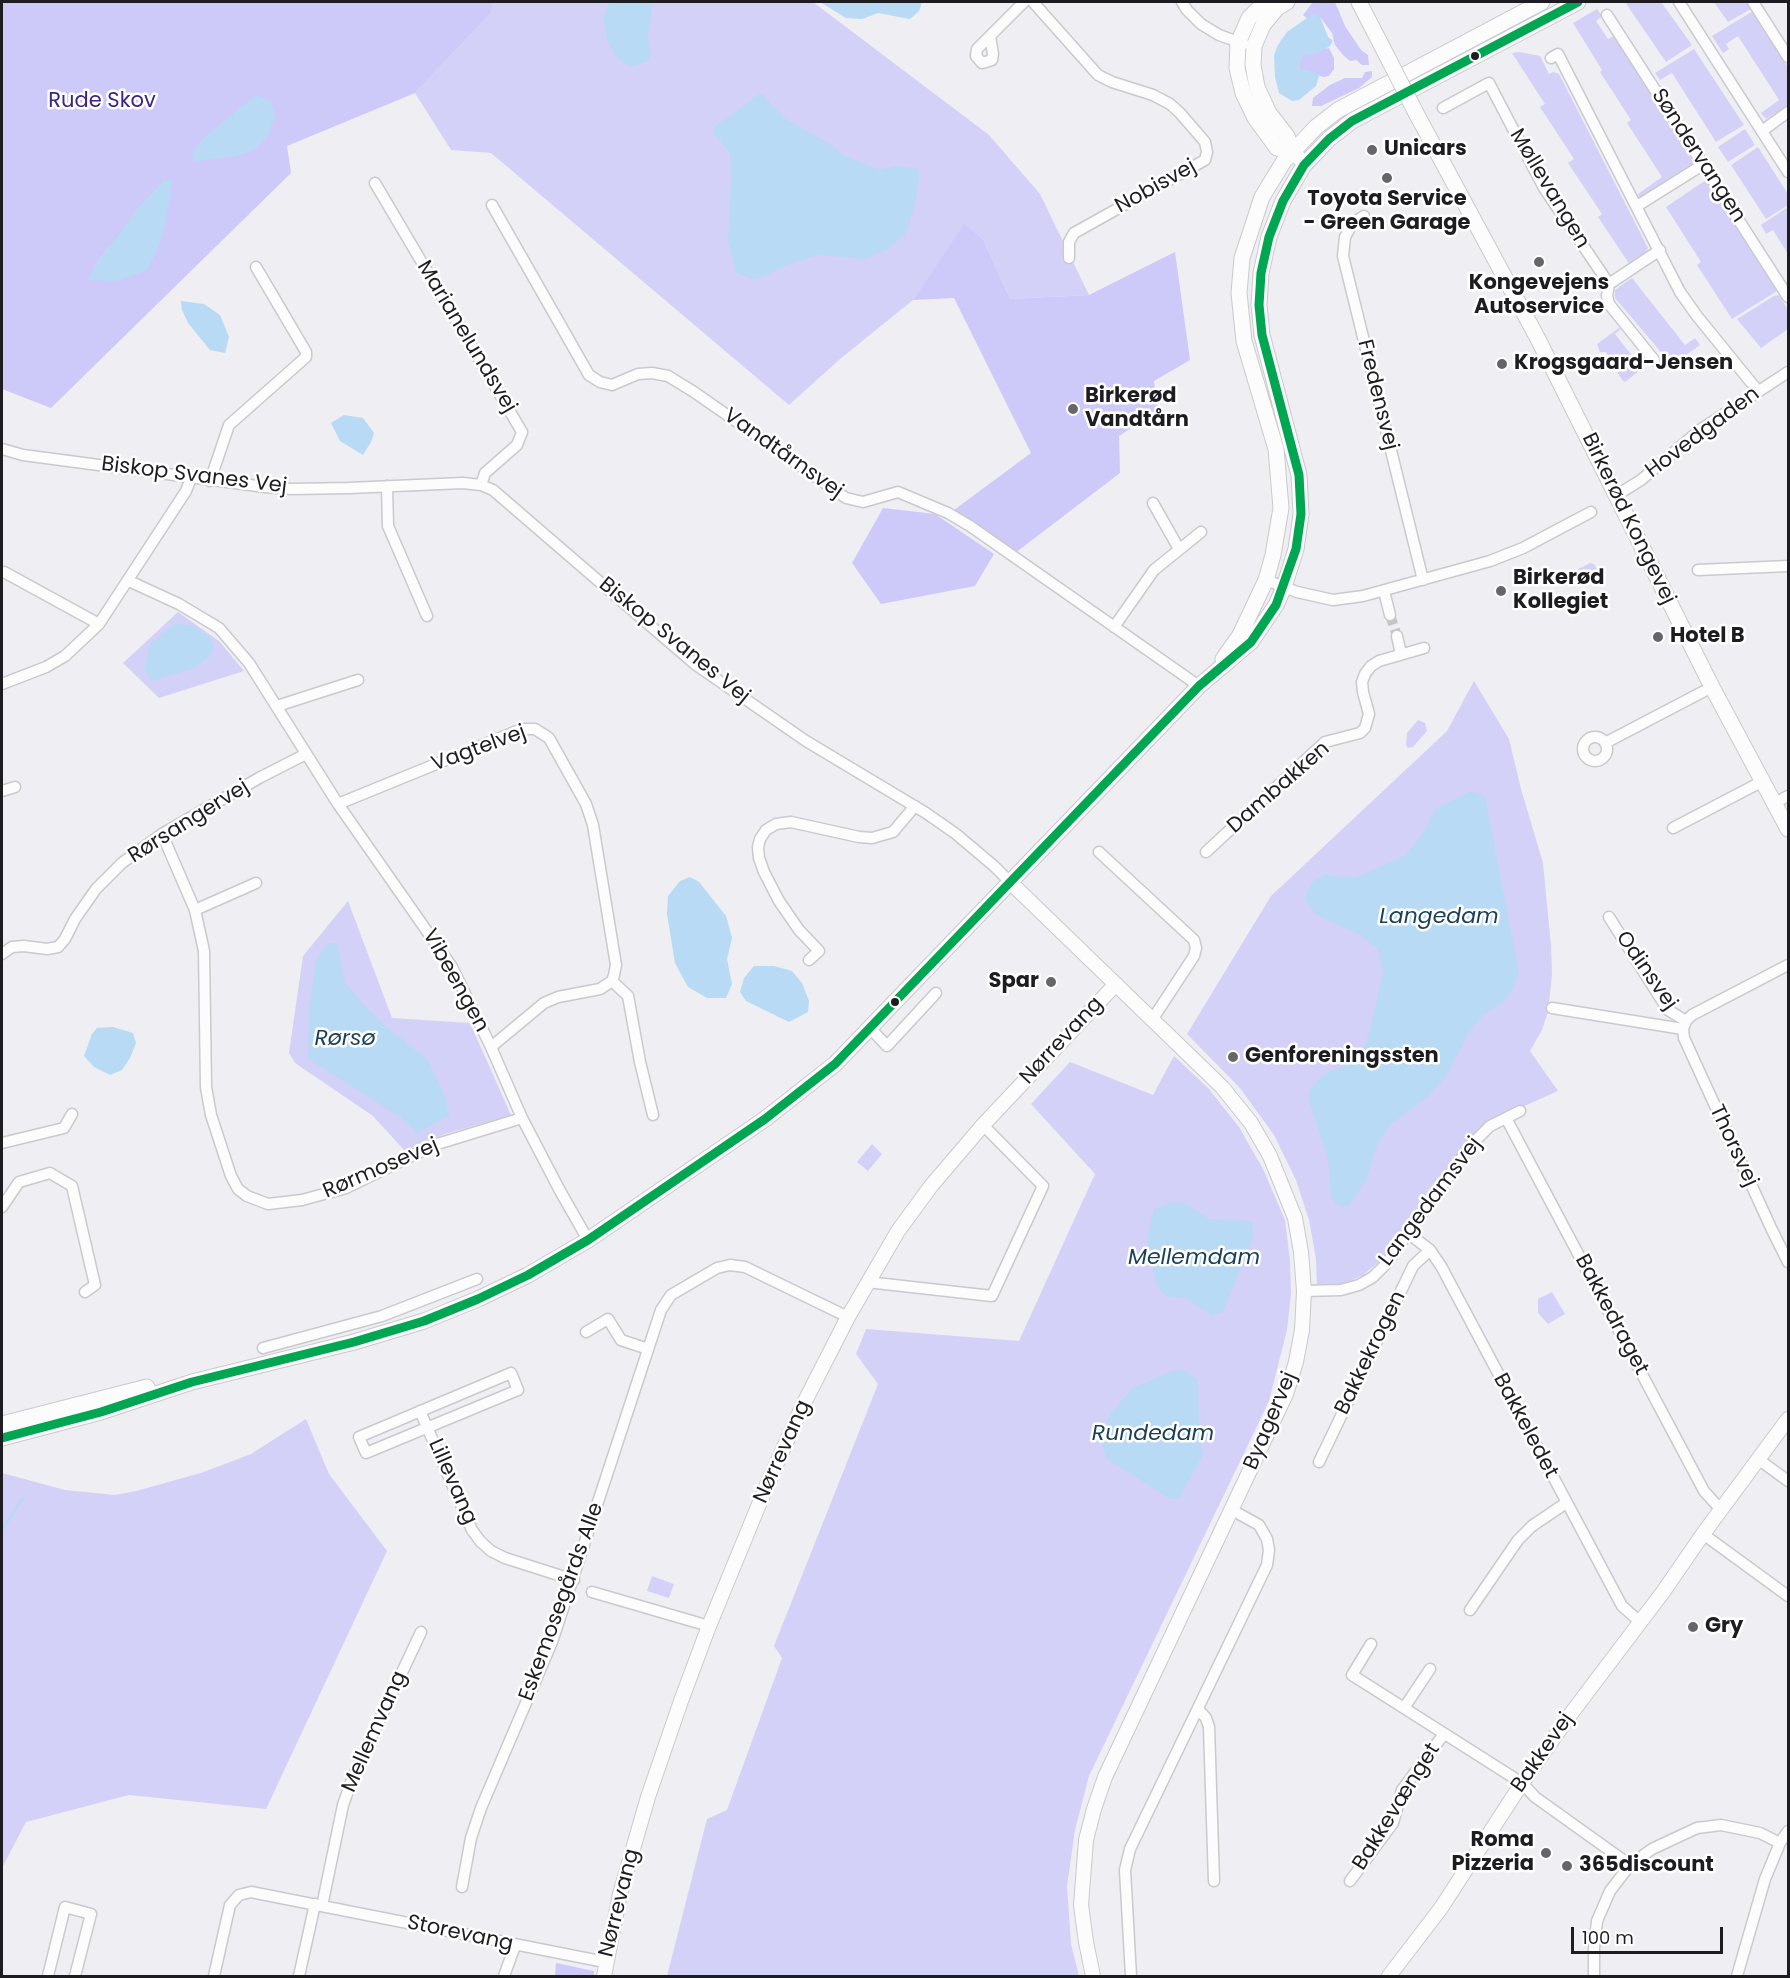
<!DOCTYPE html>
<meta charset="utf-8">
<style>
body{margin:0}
#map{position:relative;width:1790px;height:1978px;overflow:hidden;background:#eeeef3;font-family:Poppins,sans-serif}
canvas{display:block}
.frame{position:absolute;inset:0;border:3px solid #1d1d21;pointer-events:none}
.scale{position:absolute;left:1571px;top:1927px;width:152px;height:27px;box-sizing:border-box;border:3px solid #1d1d21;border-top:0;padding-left:8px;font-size:18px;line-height:21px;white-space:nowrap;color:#1d1d21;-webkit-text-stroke:4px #fff;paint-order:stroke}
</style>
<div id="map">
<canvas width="1790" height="1978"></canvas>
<div class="frame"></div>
<div class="scale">100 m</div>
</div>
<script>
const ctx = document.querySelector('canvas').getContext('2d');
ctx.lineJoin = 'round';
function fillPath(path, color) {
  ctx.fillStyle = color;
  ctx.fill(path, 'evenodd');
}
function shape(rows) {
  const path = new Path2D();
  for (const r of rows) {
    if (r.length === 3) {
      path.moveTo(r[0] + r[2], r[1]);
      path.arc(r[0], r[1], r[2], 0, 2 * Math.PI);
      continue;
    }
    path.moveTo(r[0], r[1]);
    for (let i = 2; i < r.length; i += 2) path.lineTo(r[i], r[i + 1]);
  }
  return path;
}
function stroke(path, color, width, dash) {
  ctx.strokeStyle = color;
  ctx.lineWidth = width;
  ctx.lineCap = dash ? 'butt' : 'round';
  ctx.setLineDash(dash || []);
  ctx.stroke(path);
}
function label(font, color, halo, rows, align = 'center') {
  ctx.font = font + ' Poppins,sans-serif';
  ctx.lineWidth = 5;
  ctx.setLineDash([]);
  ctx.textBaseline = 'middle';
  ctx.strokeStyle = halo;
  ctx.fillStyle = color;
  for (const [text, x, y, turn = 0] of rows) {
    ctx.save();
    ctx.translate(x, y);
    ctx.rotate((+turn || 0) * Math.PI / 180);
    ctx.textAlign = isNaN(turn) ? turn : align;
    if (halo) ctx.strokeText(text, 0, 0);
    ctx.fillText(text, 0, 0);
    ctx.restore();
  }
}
fillPath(shape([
 [493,2,813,2,989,135,1040,194,1089,295,1010,299,983,239,964,225,913,300,840,359,789,405,491,153,451,150,415,93,491,13],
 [1625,2,1661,2,1692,45,1666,62],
 [1714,2,1746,2,1751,9,1728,22],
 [1597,9,1602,16,1596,21,1608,39,1614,36,1693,162,1693,165,1640,199,1638,194,1662,177,1627,123,1631,120,1600,72,1602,70,1573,23],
 [1753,11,1788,67,1788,105,1766,119,1761,113,1779,100,1738,36,1726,44,1729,49,1723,53,1712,36],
 [1694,49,1744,125,1716,142,1672,73,1660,80,1655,73],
 [1519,52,1540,56,1549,74,1553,72,1559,74,1648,248,1645,254,1630,265,1598,217,1602,214,1568,163,1574,159,1540,107,1545,104,1512,53],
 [1745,129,1755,145,1728,162,1718,147],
 [1758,147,1788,194,1788,205,1766,219,1731,165],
 [1706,180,1777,291,1732,319,1697,265,1701,262,1666,207],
 [1788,207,1788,254,1773,230,1766,234,1761,225],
 [1632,278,1685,345,1695,338,1700,345,1672,365,1615,298,1615,290],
 [1779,295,1788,310,1788,329,1761,348,1737,319,1774,296],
 [1619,328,1621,329,1615,334,1637,362,1644,367,1625,382,1623,381,1617,372,1619,371,1617,367,1609,364,1612,362,1606,352,1600,352,1597,344],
 [1590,563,1594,564,1600,575,1597,580,1564,586,1560,585,1559,579],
 [178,612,219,641,244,671,159,698,123,663],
 [1474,681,1509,739,1521,789,1543,863,1551,946,1552,975,1548,1012,1542,1030,1530,1051,1558,1091,1495,1119,1464,1147,1381,1260,1363,1275,1343,1284,1317,1285,1316,1259,1309,1220,1296,1180,1274,1135,1240,1088,1187,1034,1271,896,1447,731],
 [1418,720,1425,723,1427,731,1413,747,1408,748,1406,745,1407,733],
 [348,901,392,1018,470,1023,511,1115,445,1134,405,1151,373,1116,295,1063,289,1053,303,956],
 [1174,1056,1208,1088,1239,1127,1263,1169,1285,1220,1290,1260,1291,1294,1287,1330,1269,1401,1089,1776,1075,1830,1067,1886,1071,1944,1079,1976,667,1976,707,1819,727,1810,782,1658,774,1646,878,1384,856,1354,866,1329,1019,1341,1095,1174,1031,1104,1070,1062,1153,1095],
 [872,1144,882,1154,868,1171,857,1162],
 [1552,1292,1565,1314,1548,1324,1538,1313,1538,1299],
 [306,1419,329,1474,387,1551,266,1809,129,1795,26,1822,2,1868,2,1473,65,1490,115,1495,136,1491,201,1473,251,1454],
 [652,1576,674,1584,669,1598,647,1591]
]), '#d4d1f8');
fillPath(shape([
 [2,2,493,2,491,13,415,93,287,146,291,173,51,408,2,389],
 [109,247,117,281,95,266],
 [1313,2,1335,2,1345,26,1361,50,1368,55,1369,65,1362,65,1356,60,1350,61,1343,55,1335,45,1332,33,1321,18,1309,20,1303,15],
 [1329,48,1334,58,1334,69,1329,76,1323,77,1298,68,1301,58,1307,52],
 [1372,71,1372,77,1359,88,1321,106,1312,106,1313,98,1330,85,1345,78,1362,78,1365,72],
 [964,224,983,239,1010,299,1089,295,1175,252,1190,360,1154,381,1158,410,1119,436,1120,473,1015,553,954,510,1031,453,954,298,913,300],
 [883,508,935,514,994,554,975,586,881,604,852,563],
 [556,1963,594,1971,594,1976,555,1976]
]), '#cdc9f9');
fillPath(shape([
 [610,2,653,2,648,35,651,54,648,61,631,67,618,59,607,41,603,16],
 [820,2,922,2,919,11,910,19,878,13,862,19,846,18],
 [1314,13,1321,19,1328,37,1333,41,1330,46,1325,49,1312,55,1306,54,1302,57,1298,68,1317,73,1319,76,1316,86,1299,100,1292,101,1279,93,1275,77,1274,55,1278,45,1287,32],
 [761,93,784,118,828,143,843,155,880,170,898,166,920,169,916,199,907,232,888,249,866,259,817,255,790,264,755,280,736,273,728,241,731,177,730,153,714,134,713,130,718,123,726,119],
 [256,95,271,101,275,117,267,137,253,151,236,156,193,162,193,153,202,139],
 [173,179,166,222,157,251,147,270,117,281,88,280,95,266,137,209,163,181],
 [181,301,204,304,220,315,229,337,225,353,210,350,188,323,182,310],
 [344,415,363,418,374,433,371,442,363,455,340,441,331,423],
 [175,624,192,625,211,639,214,647,211,655,195,668,152,681,144,669,150,644],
 [1471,791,1485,797,1519,973,1512,991,1503,1003,1483,1015,1468,1034,1447,1075,1429,1096,1391,1124,1377,1145,1366,1181,1349,1206,1342,1207,1337,1205,1331,1198,1328,1159,1309,1101,1309,1092,1315,1083,1324,1074,1346,1065,1363,1051,1370,1030,1383,973,1378,949,1360,935,1317,915,1308,905,1305,896,1312,882,1325,874,1355,878,1406,855,1423,833,1435,809],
 [690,877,699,882,726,916,732,938,727,959,732,984,726,998,707,998,688,987,675,963,667,914,668,896,680,881],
 [328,943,337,943,345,983,376,1018,428,1060,446,1099,449,1116,417,1133,399,1116,308,1059,309,1007,316,960],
 [754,966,774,966,792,971,802,983,809,1001,808,1012,789,1022,746,1001,740,992,744,978],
 [113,1027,133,1033,136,1043,130,1058,122,1070,110,1075,94,1067,84,1056,92,1034,97,1028],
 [1171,1202,1184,1203,1209,1219,1252,1221,1253,1237,1223,1312,1212,1316,1186,1298,1167,1297,1156,1285,1147,1239,1154,1209],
 [1183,1370,1198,1380,1199,1429,1203,1455,1179,1499,1170,1499,1107,1459,1101,1441,1110,1414,1133,1388,1172,1371]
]), '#b8daf4');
stroke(shape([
 [2,1530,22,1499]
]), '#b8daf4', 3);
stroke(shape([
 [1390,615,1397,636]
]), '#c4c4c9', 10, [10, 5]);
const minor = shape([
 [1033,2,1098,75,1112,82,1153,95,1170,104,1180,113,1205,142,1207,152,1205,160,1074,233,1069,242,1069,258],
 [1182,2,1187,10,1201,24,1219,35,1244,44],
 [1679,2,1788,172],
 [1753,2,1788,57],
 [1607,15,1788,297],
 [990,36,993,54,992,60,982,63,976,56,977,49,1024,2],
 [1551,58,1558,54,1680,292,1697,316,1758,391],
 [1443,108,1489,83,1544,188,1609,284,1660,250],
 [1762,131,1788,112],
 [375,183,522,432,517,445,485,473,481,485],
 [492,205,589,375,600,382,612,385,638,374,652,373,668,376,694,392,846,498,863,502,898,492,948,513,970,526,1199,686],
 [1637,206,1704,164],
 [1364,216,1352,224,1345,237,1343,256,1423,580],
 [1609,284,1607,296,1609,304,1654,360],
 [2,449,23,455,265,487,291,489,349,488,463,483,481,485,493,490,696,665,806,741,926,813,956,834,994,866,1010,882],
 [210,481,229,425,306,357,306,352,256,267],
 [387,486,388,526,427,616],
 [1617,495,1641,480,1700,430,1788,372],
 [1153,503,1179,549],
 [1698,570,1788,566],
 [4,572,99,624],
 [1266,580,1297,592,1333,600,1363,596,1490,561,1523,548,1591,512],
 [129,581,179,604,219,628,249,663,338,804,452,967,491,1047,522,1118,559,1189,588,1240],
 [1384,591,1390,615],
 [1114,627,1154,570,1201,532],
 [1397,636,1401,654],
 [2,684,46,667,65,656,99,624,186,491,191,478],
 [277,706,358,680],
 [1595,749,12],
 [1605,743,1712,687],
 [2,791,15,787],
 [1775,803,1788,796],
 [338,804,522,729,535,729,549,738,586,804,593,825,616,965,614,975,612,981,600,989,558,997,544,1003,491,1047],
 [1673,828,1763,781],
 [162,834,195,910,204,951,206,1087,211,1115,231,1176,238,1189,247,1196,268,1204,302,1200,346,1188,434,1145,522,1118],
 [1099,852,1194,940,1196,948,1194,956,1152,1020],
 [1206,852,1325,742,1360,733,1365,728,1369,714,1363,692,1362,682,1365,674,1371,666,1379,661,1424,648],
 [195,910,256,883],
 [1609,917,1668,1010,1686,1021],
 [2,954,12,947,24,946,47,949,58,947,65,939,75,919,96,889,122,863,162,834,259,778,306,754],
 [809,960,819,951,799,930,779,901,764,872,759,858,758,847,760,839,766,830,776,824,791,822,859,837,872,838,893,832,915,806],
 [1788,965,1692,1015,1686,1021,1683,1029,1684,1038,1772,1230,1788,1262],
 [612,981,628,996,640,1062,653,1115],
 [1552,1008,1683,1029],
 [870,1028,887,1046,936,993],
 [1506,1118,1704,1491,1721,1510],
 [2,1143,64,1128,72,1114],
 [2,1207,19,1182,50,1173,72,1186,95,1285,85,1292],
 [1408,1233,1430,1250,1441,1266,1622,1606,1639,1621],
 [867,1282,992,1296,1043,1186,983,1125],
 [1304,1291,1341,1290,1359,1285,1373,1277,1386,1264,1471,1145,1490,1126,1520,1111],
 [586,1332,608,1319,621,1340,648,1349],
 [263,1348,382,1316,477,1279],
 [511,1373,518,1390,366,1453,359,1437,511,1373],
 [420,1411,472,1530,480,1541,491,1551,505,1558,574,1580],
 [1758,1459,1788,1481],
 [1319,1462,1413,1266,1430,1250],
 [1703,1534,1788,1596],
 [592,1592,709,1626],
 [1470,1610,1518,1540,1532,1526,1566,1503],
 [1371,1644,1352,1675,1522,1783,1535,1797,1630,1865],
 [1404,1708,1430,1669],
 [1198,1709,1206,1718,1209,1727,1214,1881],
 [1350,1881,1393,1823,1402,1790,1444,1734],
 [462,1887,471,1838,481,1808,552,1642,661,1310,671,1295,717,1268,730,1265,745,1267,848,1317],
 [322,1906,343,1805,354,1774,421,1632],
 [48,1976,65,1907,91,1914,75,1976],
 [214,1976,230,1905,239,1895,251,1892,605,1962],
 [299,1976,315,1904],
 [504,1976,515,1946],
 [1131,1976,1125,1870,1130,1849,1267,1565,1269,1550,1267,1539,1259,1525,1232,1510],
 [1594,1976,1594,1948,1597,1921,1610,1891,1630,1865,1652,1849,1697,1828,1721,1825,1760,1833,1780,1843],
 [1737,1976,1765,1879,1780,1843,1788,1831]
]);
const tertiary = shape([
 [1010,882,1222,1087,1251,1123,1270,1156,1295,1218,1301,1252,1304,1291,1302,1330,1296,1362,1286,1394,1105,1777,1094,1809,1086,1840,1081,1905,1086,1942,1093,1976],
 [604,1976,620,1894,648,1797,681,1701,709,1626,767,1485,803,1405,848,1317,898,1231,931,1186,983,1125,1116,984],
 [1389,1976,1441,1908,1522,1783,1570,1715,1663,1592,1703,1534,1788,1419]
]);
const secondary = shape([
 [1265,2,1249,18,1238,43,1237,68,1243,93,1255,118,1277,148,1292,151],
 [1287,2,1277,8,1263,25,1254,46,1253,65,1257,87,1269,113,1287,136,1292,151,1298,157],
 [1359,2,1390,62],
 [1416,113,1538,339,1712,687,1788,829],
 [1223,659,1240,635,1266,580,1273,555,1281,508,1276,449,1244,341,1239,293,1242,258,1262,197,1284,161,1316,127,1338,110,1542,2],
 [2,1424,147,1387],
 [2,1438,101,1412,192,1382,354,1342,424,1321,478,1299,528,1275,588,1240,765,1119,835,1064,1199,686,1251,642,1276,605,1284,587,1296,549,1301,514,1299,475,1262,335,1259,305,1261,273,1269,237,1283,201,1304,165,1329,139,1352,121,1578,2]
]);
stroke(minor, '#c9c9ce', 13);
stroke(tertiary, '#c9c9ce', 16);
stroke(secondary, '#c9c9ce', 17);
stroke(minor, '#fcfcfd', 10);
stroke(tertiary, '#fcfcfd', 14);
stroke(secondary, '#fcfcfd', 15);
const secondaryBridge = shape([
 [1390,62,1416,113]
]);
stroke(secondaryBridge, '#c9c9ce', 17, []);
stroke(secondaryBridge, '#fcfcfd', 15);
stroke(shape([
 [2,1438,101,1412,192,1382,354,1342,424,1321,478,1299,528,1275,588,1240,765,1119,835,1064,1199,686,1251,642,1276,605,1296,549,1301,514,1299,475,1262,335,1259,305,1261,273,1269,237,1283,201,1304,165,1329,139,1352,121,1578,2]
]), '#00a651', 9);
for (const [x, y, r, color] of [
 [1475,56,5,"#1d1d21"],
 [1372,150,6,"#66666a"],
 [1387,178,6,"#66666a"],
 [1539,262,6,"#66666a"],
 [1502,364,6,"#66666a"],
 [1073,409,6,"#66666a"],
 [1501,591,6,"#66666a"],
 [1658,637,6,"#66666a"],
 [1051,982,6,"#66666a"],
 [895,1002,5,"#1d1d21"],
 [1233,1057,6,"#66666a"],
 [1693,1627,6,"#66666a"],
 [1546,1853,6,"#66666a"],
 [1567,1866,6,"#66666a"]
]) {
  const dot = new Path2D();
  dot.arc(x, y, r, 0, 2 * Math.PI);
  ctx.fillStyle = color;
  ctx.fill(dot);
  stroke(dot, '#fff', 2);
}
label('21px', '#3c2583', '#fff', [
 ["Rude Skov",102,102]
]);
label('bold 21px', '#1d1d21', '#fff', [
 ["Unicars",1384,150],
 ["Toyota Service",1387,200,"center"],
 ["- Green Garage",1387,224,"center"],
 ["Kongevejens",1539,284,"center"],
 ["Autoservice",1539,308,"center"],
 ["Krogsgaard-Jensen",1514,364],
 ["Birkerød",1085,397],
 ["Vandtårn",1085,421],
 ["Birkerød",1513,579],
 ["Kollegiet",1513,603],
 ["Hotel B",1670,637],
 ["Spar",1039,982,"right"],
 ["Genforeningssten",1245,1057],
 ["Gry",1705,1627],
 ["Roma",1534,1841,"right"],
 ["Pizzeria",1534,1865,"right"],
 ["365discount",1579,1866]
], 'left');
label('21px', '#1d1d21', '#fff', [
 ["Søndervangen",1698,156,57],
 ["Nobisvej",1156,187,-29],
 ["Møllevangen",1549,189,59],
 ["Marianelundsvej",466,337,59],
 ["Fredensvej",1377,395,76],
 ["Hovedgaden",1703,433,-37],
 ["Vandtårnsvej",783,454,35],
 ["Biskop Svanes Vej",194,476,7],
 ["Birkerød Kongevej",1628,519,64],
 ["Biskop Svanes Vej",674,641,39],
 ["Vagtelvej",479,749,-20],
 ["Dambakken",1279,788,-41],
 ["Rørsangervej",189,822,-32],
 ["Odinsvej",1646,971,55],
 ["Vibeengen",455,981,61],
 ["Nørrevang",1062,1041,-47],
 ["Thorsvej",1733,1146,65],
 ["Rørmosevej",381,1169,-23],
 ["Langedamsvej",1431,1202,-53],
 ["Bakkedraget",1611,1315,62],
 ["Bakkekrogen",1371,1353,-64],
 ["Byagervej",1271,1421,-67],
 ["Bakkeledet",1525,1426,62],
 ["Nørrevang",783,1452,-66],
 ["Lillevang",452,1482,66],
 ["Eskemosegårds Alle",562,1602,-70],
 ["Mellemvang",375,1732,-66],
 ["Bakkevej",1543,1753,-55],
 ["Bakkevænget",1397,1807,-58],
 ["Nørrevang",620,1903,-76],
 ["Storevang",460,1934,12]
]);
label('italic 22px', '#1c4058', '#fff', [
 ["Langedam",1439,917],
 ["Rørsø",345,1039],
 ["Mellemdam",1194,1258],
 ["Rundedam",1153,1434]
]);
</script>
